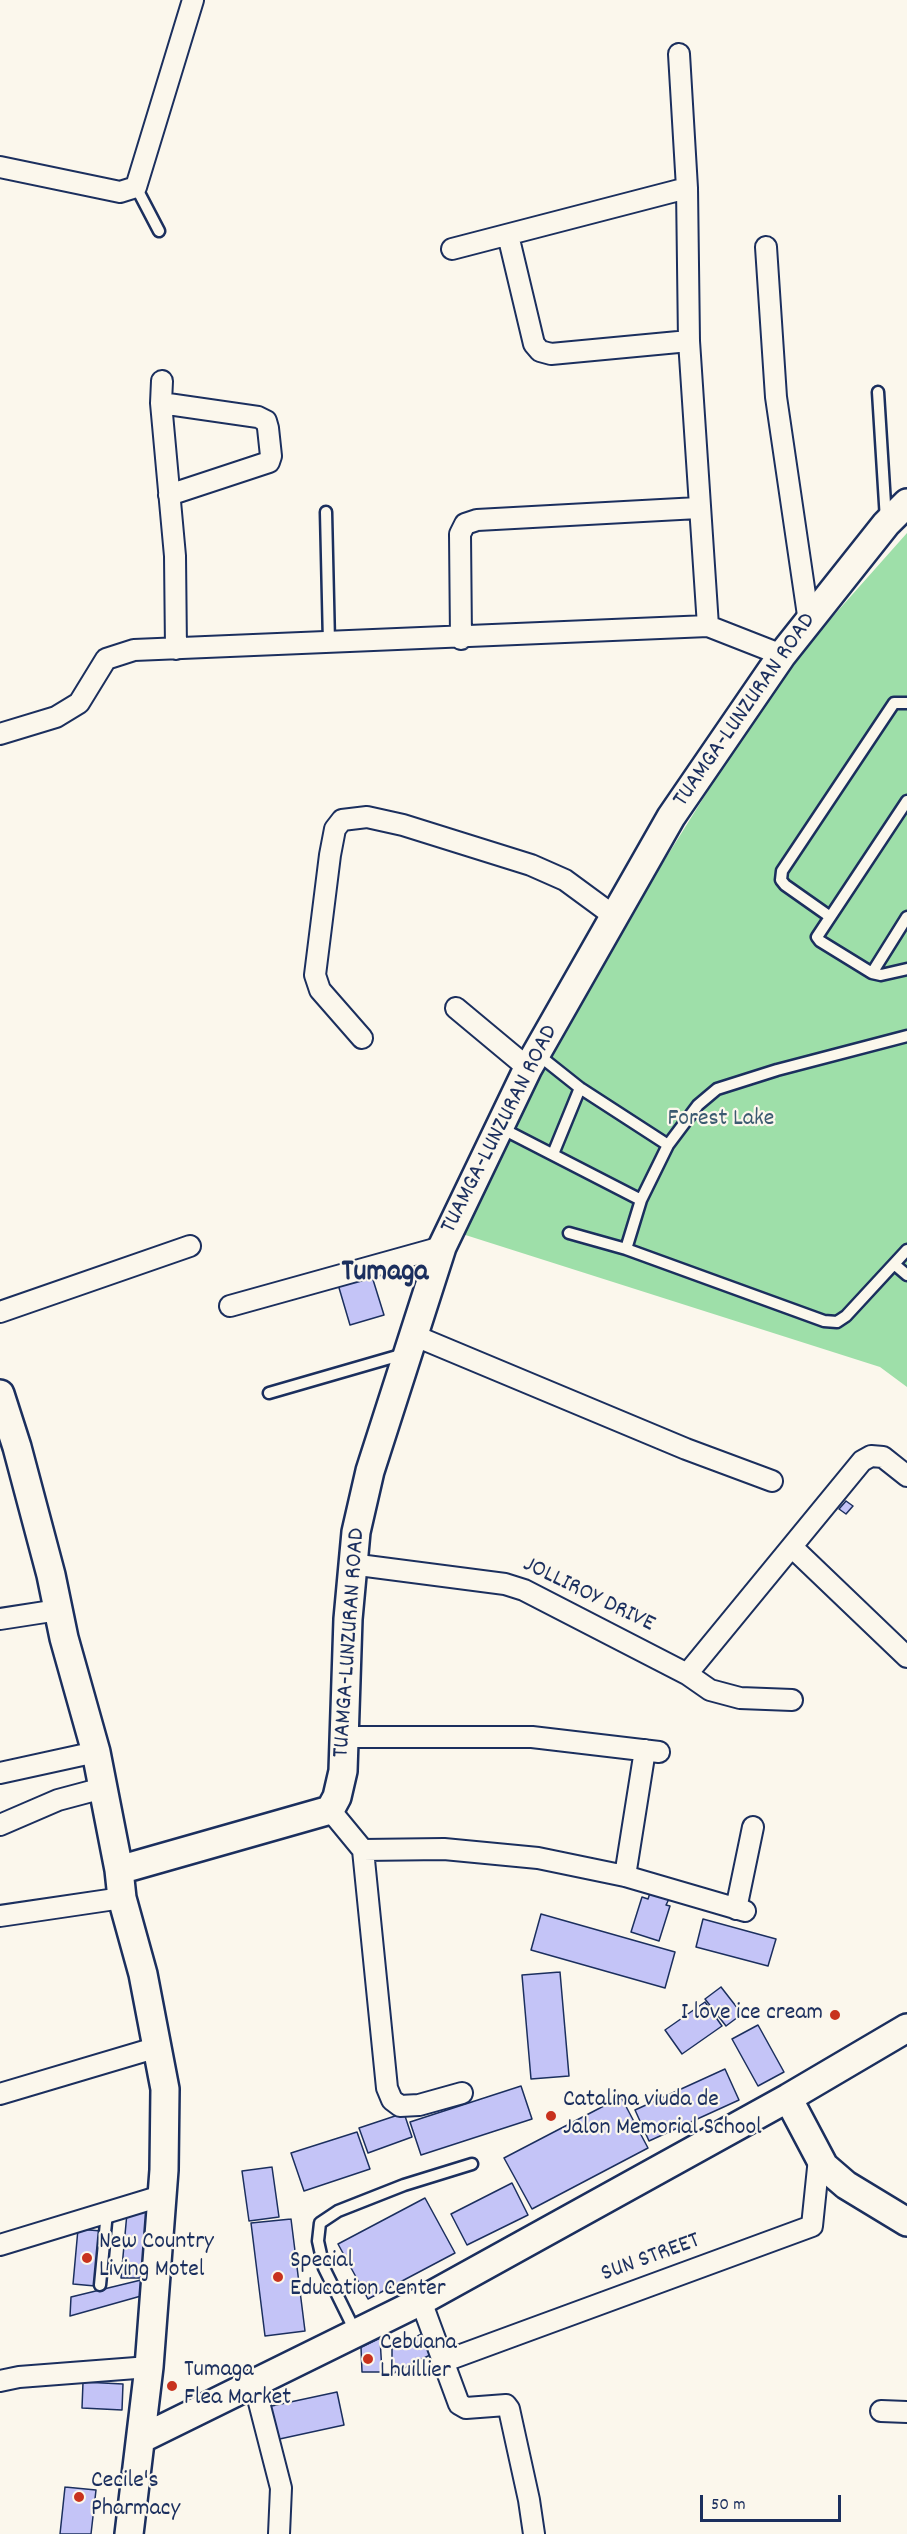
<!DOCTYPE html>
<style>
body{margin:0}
#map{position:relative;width:907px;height:2534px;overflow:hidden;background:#fbf7ec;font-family:Dekko,sans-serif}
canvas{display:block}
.scale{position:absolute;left:700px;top:2495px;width:141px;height:27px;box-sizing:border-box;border:3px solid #1b2f5e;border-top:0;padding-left:8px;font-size:18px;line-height:21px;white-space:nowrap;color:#1b2f5e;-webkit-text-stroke:4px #fbf7ec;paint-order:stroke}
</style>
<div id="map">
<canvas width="907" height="2534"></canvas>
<div class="scale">50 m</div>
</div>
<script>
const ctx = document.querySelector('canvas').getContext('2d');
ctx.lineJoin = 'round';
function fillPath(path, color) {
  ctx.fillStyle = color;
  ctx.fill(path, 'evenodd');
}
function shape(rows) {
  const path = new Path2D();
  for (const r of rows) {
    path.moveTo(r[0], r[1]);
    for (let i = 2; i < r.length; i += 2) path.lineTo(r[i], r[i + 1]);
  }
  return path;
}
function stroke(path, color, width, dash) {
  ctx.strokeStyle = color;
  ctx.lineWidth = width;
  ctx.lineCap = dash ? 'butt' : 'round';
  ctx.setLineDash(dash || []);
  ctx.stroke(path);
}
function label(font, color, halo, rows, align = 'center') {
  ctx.font = font + ' Dekko,sans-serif';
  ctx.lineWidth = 4.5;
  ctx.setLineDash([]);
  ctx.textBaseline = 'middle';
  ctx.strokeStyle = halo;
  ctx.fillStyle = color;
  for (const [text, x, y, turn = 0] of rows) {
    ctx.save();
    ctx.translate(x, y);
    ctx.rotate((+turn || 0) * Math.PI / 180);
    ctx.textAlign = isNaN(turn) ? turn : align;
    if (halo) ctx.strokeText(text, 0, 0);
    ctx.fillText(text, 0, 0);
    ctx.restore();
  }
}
fillPath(shape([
 [907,533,907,1387,880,1367,456,1232,544,1053,779,677]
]), '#9edfa9');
const building = shape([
 [370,1270,384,1315,350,1325,337,1281,370,1270],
 [846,1501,853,1506,846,1514,839,1509,846,1501],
 [650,1893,669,1899,666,1905,670,1906,659,1941,631,1932,642,1897,648,1899,650,1893],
 [541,1914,675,1952,665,1988,531,1950,541,1914],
 [703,1919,776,1939,768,1966,696,1947,703,1919],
 [560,1972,569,2076,531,2079,522,1975,560,1972],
 [721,1987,742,2014,726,2026,705,1999,721,1987],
 [705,2002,722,2026,682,2054,665,2030,705,2002],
 [758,2025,784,2072,758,2086,732,2039,758,2025],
 [725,2069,739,2100,649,2141,635,2110,725,2069],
 [521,2086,532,2119,421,2155,410,2122,521,2086],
 [621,2097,648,2148,532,2209,504,2158,621,2097],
 [404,2113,412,2137,368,2153,359,2128,404,2113],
 [357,2132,370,2169,304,2191,291,2153,357,2132],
 [272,2167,279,2217,249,2221,242,2171,272,2167],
 [512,2183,528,2215,467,2245,451,2214,512,2183],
 [425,2198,455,2253,368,2299,338,2244,425,2198],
 [151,2206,142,2278,121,2278,127,2213,151,2206],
 [291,2219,305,2331,265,2336,251,2223,291,2219],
 [78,2229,101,2231,95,2286,73,2284,78,2229],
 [141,2280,141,2296,70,2316,71,2297,141,2280],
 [426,2332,434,2353,392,2374,392,2348,426,2332],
 [380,2338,382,2372,362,2372,361,2347,380,2338],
 [83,2382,123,2384,122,2410,82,2408,83,2382],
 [337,2392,344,2425,275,2440,267,2407,337,2392],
 [65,2487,96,2490,91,2534,60,2534,65,2487]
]);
fillPath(building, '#c4c4f7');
stroke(building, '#1b2f5e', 1.5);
const lane = shape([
 [136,187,159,231],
 [878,392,886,520],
 [326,512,329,643],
 [907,801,817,937,820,941,872,973,881,975,907,969],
 [829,916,785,885,781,880,782,871,894,703,907,703],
 [872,973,907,917],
 [536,1053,580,1088,668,1145],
 [501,1128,641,1200],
 [553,1154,580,1088],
 [569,1233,626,1249,824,1321,837,1322,846,1316,907,1250],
 [626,1249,641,1200,668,1145,698,1105,717,1089,777,1070,907,1036],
 [894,1264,907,1275],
 [269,1393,404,1354],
 [100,2285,107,2212],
 [356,2333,324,2268,318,2241,320,2223,338,2211,404,2185,472,2164]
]);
const street = shape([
 [679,54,687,188,689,341,708,626],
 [0,167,120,192,136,187,193,0],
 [508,235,534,344,540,351,551,354,689,341],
 [766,247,776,397,809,622],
 [452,249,687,188],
 [162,381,161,403,175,556,176,649],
 [161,403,258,417,266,421,268,428,271,456,269,462,169,495],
 [461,639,460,534,465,524,477,520,698,508],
 [0,734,56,717,79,703,106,659,134,650,708,626,782,655],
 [456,1008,528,1068],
 [362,1038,320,990,315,975,330,855,335,829,342,820,367,817,403,825,531,865,565,880,614,916],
 [230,1306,442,1247],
 [0,1312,190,1246],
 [413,1335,686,1449,772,1481],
 [792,1547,907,1657],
 [351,1564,505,1584,524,1590,687,1674,710,1690,740,1698,792,1700],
 [0,1619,58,1610],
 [687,1674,862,1461,871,1456,883,1457,907,1476],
 [344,1737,532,1737,659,1752],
 [0,1773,96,1752],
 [330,1810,363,1850,387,2088,392,2100,400,2106,419,2105,462,2093],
 [0,1825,58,1800,103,1788],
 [363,1850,444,1849,538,1858,625,1876,745,1911],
 [625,1876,645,1750],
 [736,1909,753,1827],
 [0,1916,122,1898],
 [0,2094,158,2047],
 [0,2245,161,2196],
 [421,2301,459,2404,466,2408,506,2405,509,2409,529,2500,534,2534],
 [442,2362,812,2226,819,2158],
 [0,2381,19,2377,149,2367],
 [254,2383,281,2488,279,2534],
 [881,2411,907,2412]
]);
const secondary = shape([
 [0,1394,17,1447,51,1575,64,1638,96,1752,119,1870,122,1898,143,1974,165,2089,164,2170,149,2367,129,2534],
 [119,1870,330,1810,337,1797,343,1771,348,1619,356,1532,370,1471,442,1247,528,1068,671,817,782,655,886,524,907,503],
 [788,2098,824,2166,846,2185,907,2222],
 [141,2439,421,2301,788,2098,907,2028]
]);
stroke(lane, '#1b2f5e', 15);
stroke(street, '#1b2f5e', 24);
stroke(secondary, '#1b2f5e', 32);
stroke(lane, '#fbf7ec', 10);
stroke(street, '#fbf7ec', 20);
stroke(secondary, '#fbf7ec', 27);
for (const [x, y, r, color] of [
 [835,2015,6,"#c8321e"],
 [551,2116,6,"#c8321e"],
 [87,2258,6,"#c8321e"],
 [278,2277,6,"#c8321e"],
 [368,2359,6,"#c8321e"],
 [172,2386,6,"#c8321e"],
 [79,2497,6,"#c8321e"]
]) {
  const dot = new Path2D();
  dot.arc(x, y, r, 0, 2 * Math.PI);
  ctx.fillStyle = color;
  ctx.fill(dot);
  stroke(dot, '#fbf7ec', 2);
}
label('24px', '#1b2f5e', '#fbf7ec', [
 ["TUAMGA-LUNZURAN ROAD",746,711,-55],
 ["TUAMGA-LUNZURAN ROAD",501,1130,-63],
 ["JOLLIROY DRIVE",588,1596,26],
 ["TUAMGA-LUNZURAN ROAD",351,1643,-86],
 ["SUN STREET",651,2259,-20]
]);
label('24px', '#3c5b71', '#fbf7ec', [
 ["Forest Lake",721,1121]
]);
label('24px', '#1b2f5e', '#fbf7ec', [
 ["I love ice cream",823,2015,"right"],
 ["Catalina viuda de",563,2102],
 ["Jalon Memorial School",563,2130],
 ["New Country",99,2244],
 ["Living Motel",99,2272],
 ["Special",290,2263],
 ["Education Center",290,2291],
 ["Cebuana",380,2345],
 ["Lhuillier",380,2373],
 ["Tumaga",184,2372],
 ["Flea Market",184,2400],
 ["Cecile's",91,2483],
 ["Pharmacy",91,2511]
], 'left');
label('bold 30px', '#1b2f5e', '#fbf7ec', [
 ["Tumaga",385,1275]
]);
</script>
